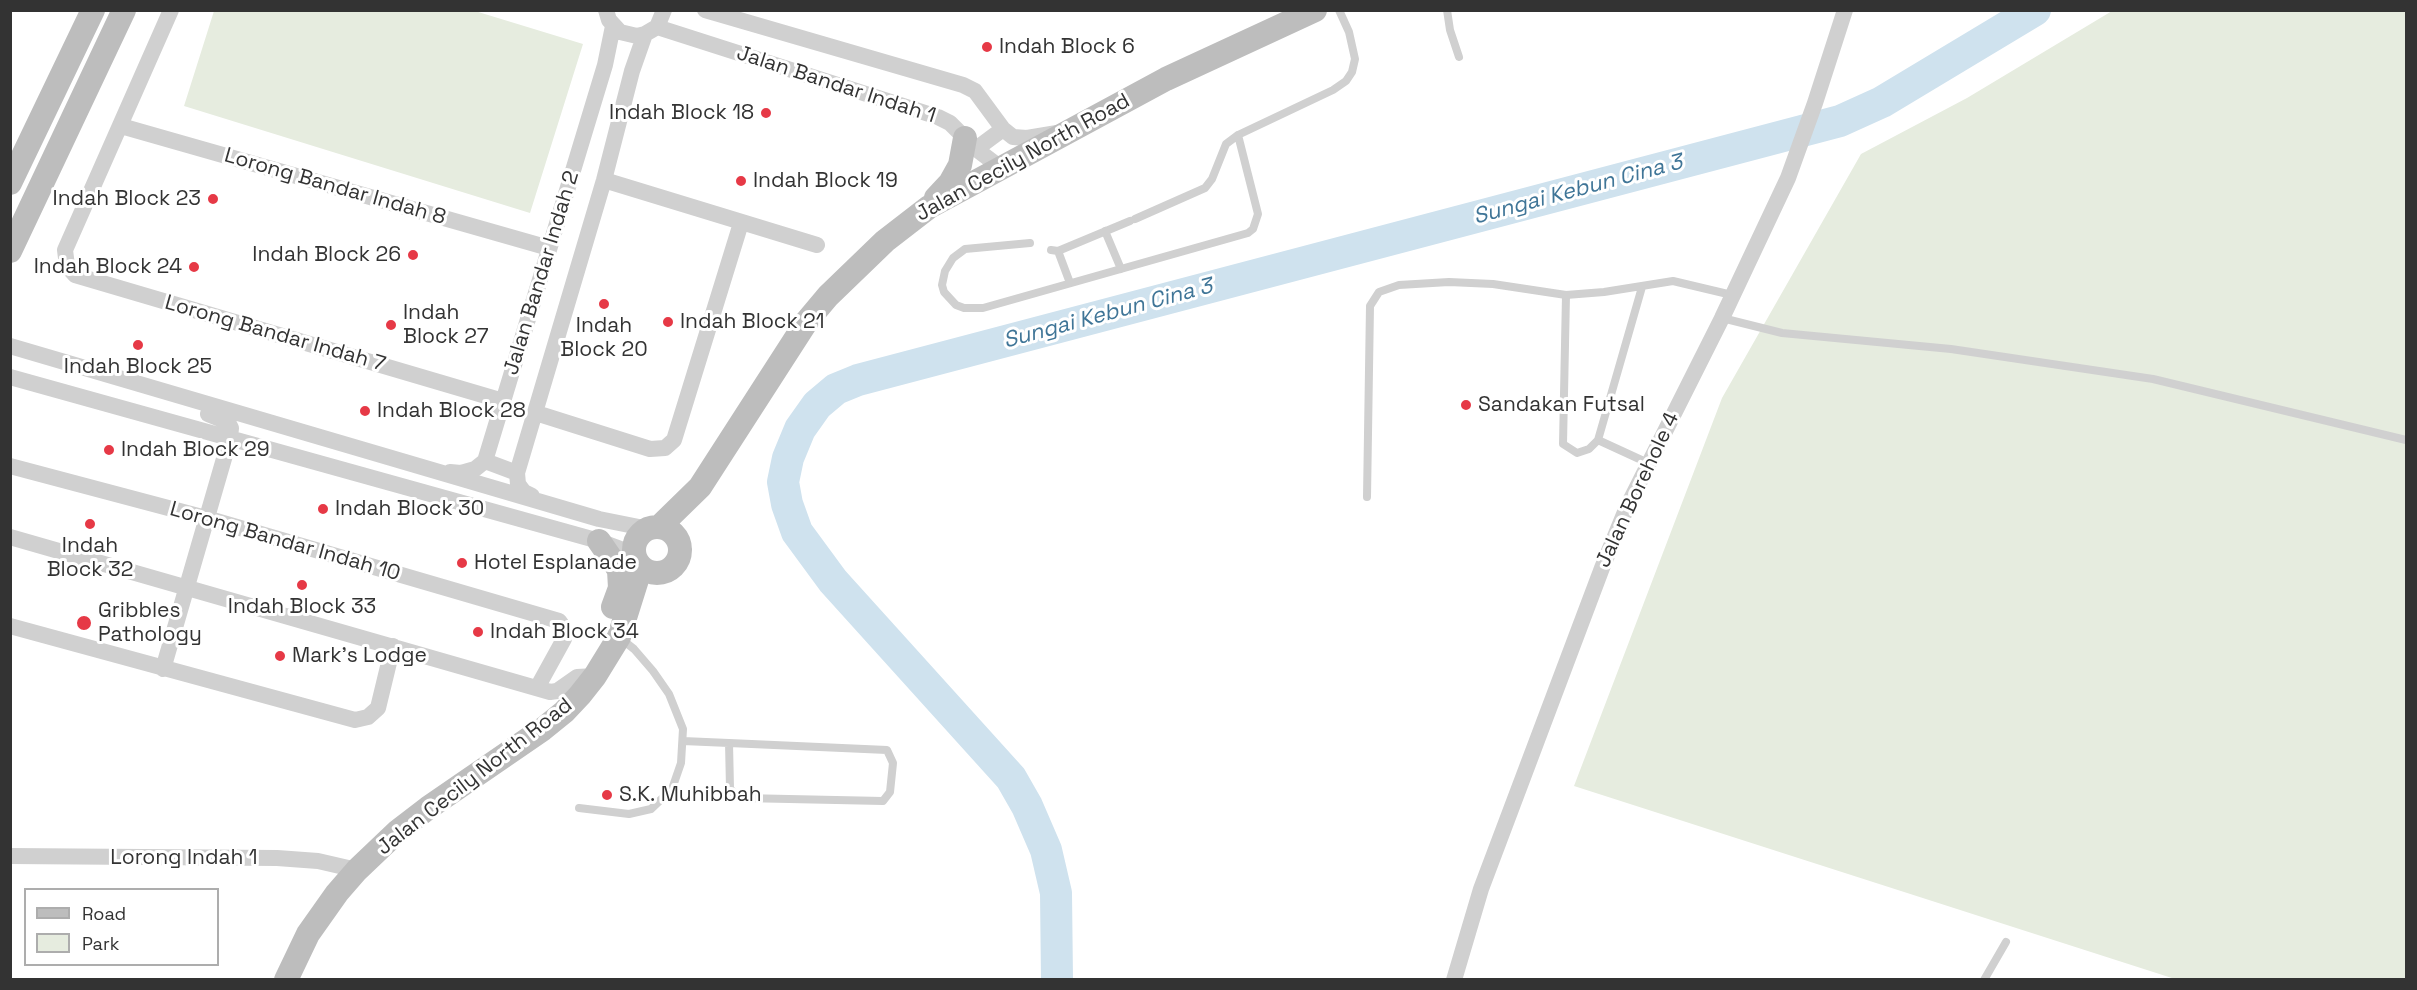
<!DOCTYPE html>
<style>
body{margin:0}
#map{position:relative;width:2417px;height:990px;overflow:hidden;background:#fff;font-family:"Space Grotesk",sans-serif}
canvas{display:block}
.frame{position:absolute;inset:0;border:12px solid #333;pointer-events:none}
.legend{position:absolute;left:24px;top:888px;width:195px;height:78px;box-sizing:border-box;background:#fff;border:2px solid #adadad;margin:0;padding:8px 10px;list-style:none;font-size:18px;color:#333}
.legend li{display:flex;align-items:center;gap:12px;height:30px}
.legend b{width:30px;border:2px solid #adadad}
</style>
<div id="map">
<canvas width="2417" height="990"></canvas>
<div class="frame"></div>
<ul class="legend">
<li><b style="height:8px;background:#bdbdbd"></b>Road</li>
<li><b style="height:16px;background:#e6ecdf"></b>Park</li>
</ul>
</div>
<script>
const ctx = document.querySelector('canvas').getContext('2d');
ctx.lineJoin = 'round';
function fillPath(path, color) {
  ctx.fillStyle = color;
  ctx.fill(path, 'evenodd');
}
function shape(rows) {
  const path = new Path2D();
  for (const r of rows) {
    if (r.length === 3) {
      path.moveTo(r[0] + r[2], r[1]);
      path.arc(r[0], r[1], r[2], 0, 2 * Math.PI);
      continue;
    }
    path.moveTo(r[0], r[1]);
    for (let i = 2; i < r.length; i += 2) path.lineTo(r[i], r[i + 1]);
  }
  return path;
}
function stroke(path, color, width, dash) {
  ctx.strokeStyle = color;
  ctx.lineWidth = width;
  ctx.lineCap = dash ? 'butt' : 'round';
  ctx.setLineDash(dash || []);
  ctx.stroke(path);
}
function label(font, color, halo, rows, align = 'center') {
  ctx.font = font + ' "Space Grotesk",sans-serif';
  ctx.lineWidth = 6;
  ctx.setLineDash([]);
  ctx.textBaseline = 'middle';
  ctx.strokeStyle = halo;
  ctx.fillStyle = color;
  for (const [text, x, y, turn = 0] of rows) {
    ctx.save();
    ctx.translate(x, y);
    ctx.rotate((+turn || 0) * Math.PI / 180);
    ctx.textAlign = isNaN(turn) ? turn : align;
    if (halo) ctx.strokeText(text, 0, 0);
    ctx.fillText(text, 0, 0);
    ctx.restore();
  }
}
fillPath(shape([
 [214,11,475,11,583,44,530,213,184,106],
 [2112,11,2406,11,2406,979,2175,979,1574,786,1722,398,1861,154,1967,98]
]), '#e6ecdf');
stroke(shape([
 [1057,980,1056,893,1046,850,1027,806,1011,778,833,581,797,532,787,504,783,482,788,458,800,429,817,405,836,389,858,380,1840,121,1882,102,2035,10]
]), '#cfe2ee', 32);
stroke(shape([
 [1447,10,1450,30,1459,57],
 [1238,135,1333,90,1346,81,1352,72,1355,59,1349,32,1339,10],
 [1105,231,1121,269],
 [1030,243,965,249,953,258,945,271,942,285,944,292,956,305,964,308,983,308,1248,233,1253,229,1258,214,1238,135,1226,144,1212,179,1205,188,1135,219],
 [1051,250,1058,251,1130,221],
 [1058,251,1070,283],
 [1566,295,1563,444,1577,453,1589,449,1598,440,1648,463],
 [1722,318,1782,333,1951,349,2153,379,2406,440],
 [1598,440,1642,287],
 [1367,497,1370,306,1379,292,1399,285,1449,282,1493,284,1566,295,1604,292,1673,281,1732,295],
 [683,741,729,743,887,750,893,763,890,792,883,801,742,798,735,795,730,788,729,743],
 [579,808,629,814,651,809,672,789,681,763,683,729,669,694,653,671,634,649,620,638],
 [1984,980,2006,942]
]), '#d0d0d0', 8);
stroke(shape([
 [171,10,65,250,67,266,75,275,503,401],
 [606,10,609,20,620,32,637,36,645,34,657,27,664,10],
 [705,10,963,85,975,91,1003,129,1013,137,1027,138,1057,133],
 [657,27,938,117,950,123,976,149,1001,168],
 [121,126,549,248],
 [976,149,1003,129],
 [604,180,817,245],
 [10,346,599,519,649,529],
 [10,377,599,541,634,554],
 [536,413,650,449,665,448,674,440,741,223],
 [485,461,517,473],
 [10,466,206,518,559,621,564,628,564,639,537,688],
 [450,472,461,473,475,469,485,461,605,65,613,26],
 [532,496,524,492,518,484,517,473,604,180,632,71,645,34],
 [10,537,550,692,557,691,577,677,595,676],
 [10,626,355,720,368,717,378,708,393,646],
 [163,669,230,438,231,428,228,422,208,414],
 [10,856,277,858,318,861,357,870],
 [1454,980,1481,889,1602,568,1627,507,1722,318,1788,178,1815,103,1845,10]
]), '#d0d0d0', 16);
stroke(shape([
 [10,183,93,10],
 [936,198,950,183,960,165,965,138],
 [10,251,124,10],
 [657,550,23],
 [659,527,700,487,807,321,828,296,885,241,929,207,1166,79,1315,10],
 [599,541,619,570,620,588,613,607],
 [286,980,308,934,337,893,357,870,398,831,428,808,543,729,564,712,580,695,595,676,619,637,641,567]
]), '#bdbdbd', 24);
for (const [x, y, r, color] of [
 [987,47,6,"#e63946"],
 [766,113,6,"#e63946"],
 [741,181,6,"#e63946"],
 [213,199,6,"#e63946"],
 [413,255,6,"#e63946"],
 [194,267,6,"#e63946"],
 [604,304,6,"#e63946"],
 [668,322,6,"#e63946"],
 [391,325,6,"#e63946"],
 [138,345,6,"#e63946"],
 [1466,405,6,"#e63946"],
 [365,411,6,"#e63946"],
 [109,450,6,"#e63946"],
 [323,509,6,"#e63946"],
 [90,524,6,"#e63946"],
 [462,563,6,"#e63946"],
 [302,585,6,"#e63946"],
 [84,623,8,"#e63946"],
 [478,632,6,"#e63946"],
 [280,656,6,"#e63946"],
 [607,795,6,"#e63946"]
]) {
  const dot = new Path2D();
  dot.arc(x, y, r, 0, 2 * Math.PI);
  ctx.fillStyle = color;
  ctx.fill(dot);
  stroke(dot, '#fff', 2);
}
label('21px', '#333', '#fff', [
 ["Indah Block 6",999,47],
 ["Indah Block 18",754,113,"right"],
 ["Indah Block 19",753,181],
 ["Indah Block 23",201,199,"right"],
 ["Indah Block 26",401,255,"right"],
 ["Indah Block 24",182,267,"right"],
 ["Indah",403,313],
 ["Block 27",403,337],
 ["Indah Block 21",680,322],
 ["Indah",604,326,"center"],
 ["Block 20",604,350,"center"],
 ["Indah Block 25",138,367,"center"],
 ["Sandakan Futsal",1478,405],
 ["Indah Block 28",377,411],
 ["Indah Block 29",121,450],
 ["Indah Block 30",335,509],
 ["Indah",90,546,"center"],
 ["Block 32",90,570,"center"],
 ["Hotel Esplanade",474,563],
 ["Indah Block 33",302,607,"center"],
 ["Gribbles",98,611],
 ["Pathology",98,635],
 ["Indah Block 34",490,632],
 ["Mark's Lodge",292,656],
 ["S.K. Muhibbah",619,795]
], 'left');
label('21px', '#333', '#fff', [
 ["Jalan Bandar Indah 1",836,85,18],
 ["Jalan Cecily North Road",1023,158,-29],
 ["Lorong Bandar Indah 8",335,187,16],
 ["Jalan Bandar Indah 2",542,273,-73],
 ["Lorong Bandar Indah 7",275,334,16],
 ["Jalan Borehole 4",1638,490,-65],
 ["Lorong Bandar Indah 10",285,542,16],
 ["Jalan Cecily North Road",475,777,-38],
 ["Lorong Indah 1",184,858]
]);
label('italic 22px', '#3f7597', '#fff', [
 ["Sungai Kebun Cina 3",1578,190,-15],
 ["Sungai Kebun Cina 3",1108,314,-15]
]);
</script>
